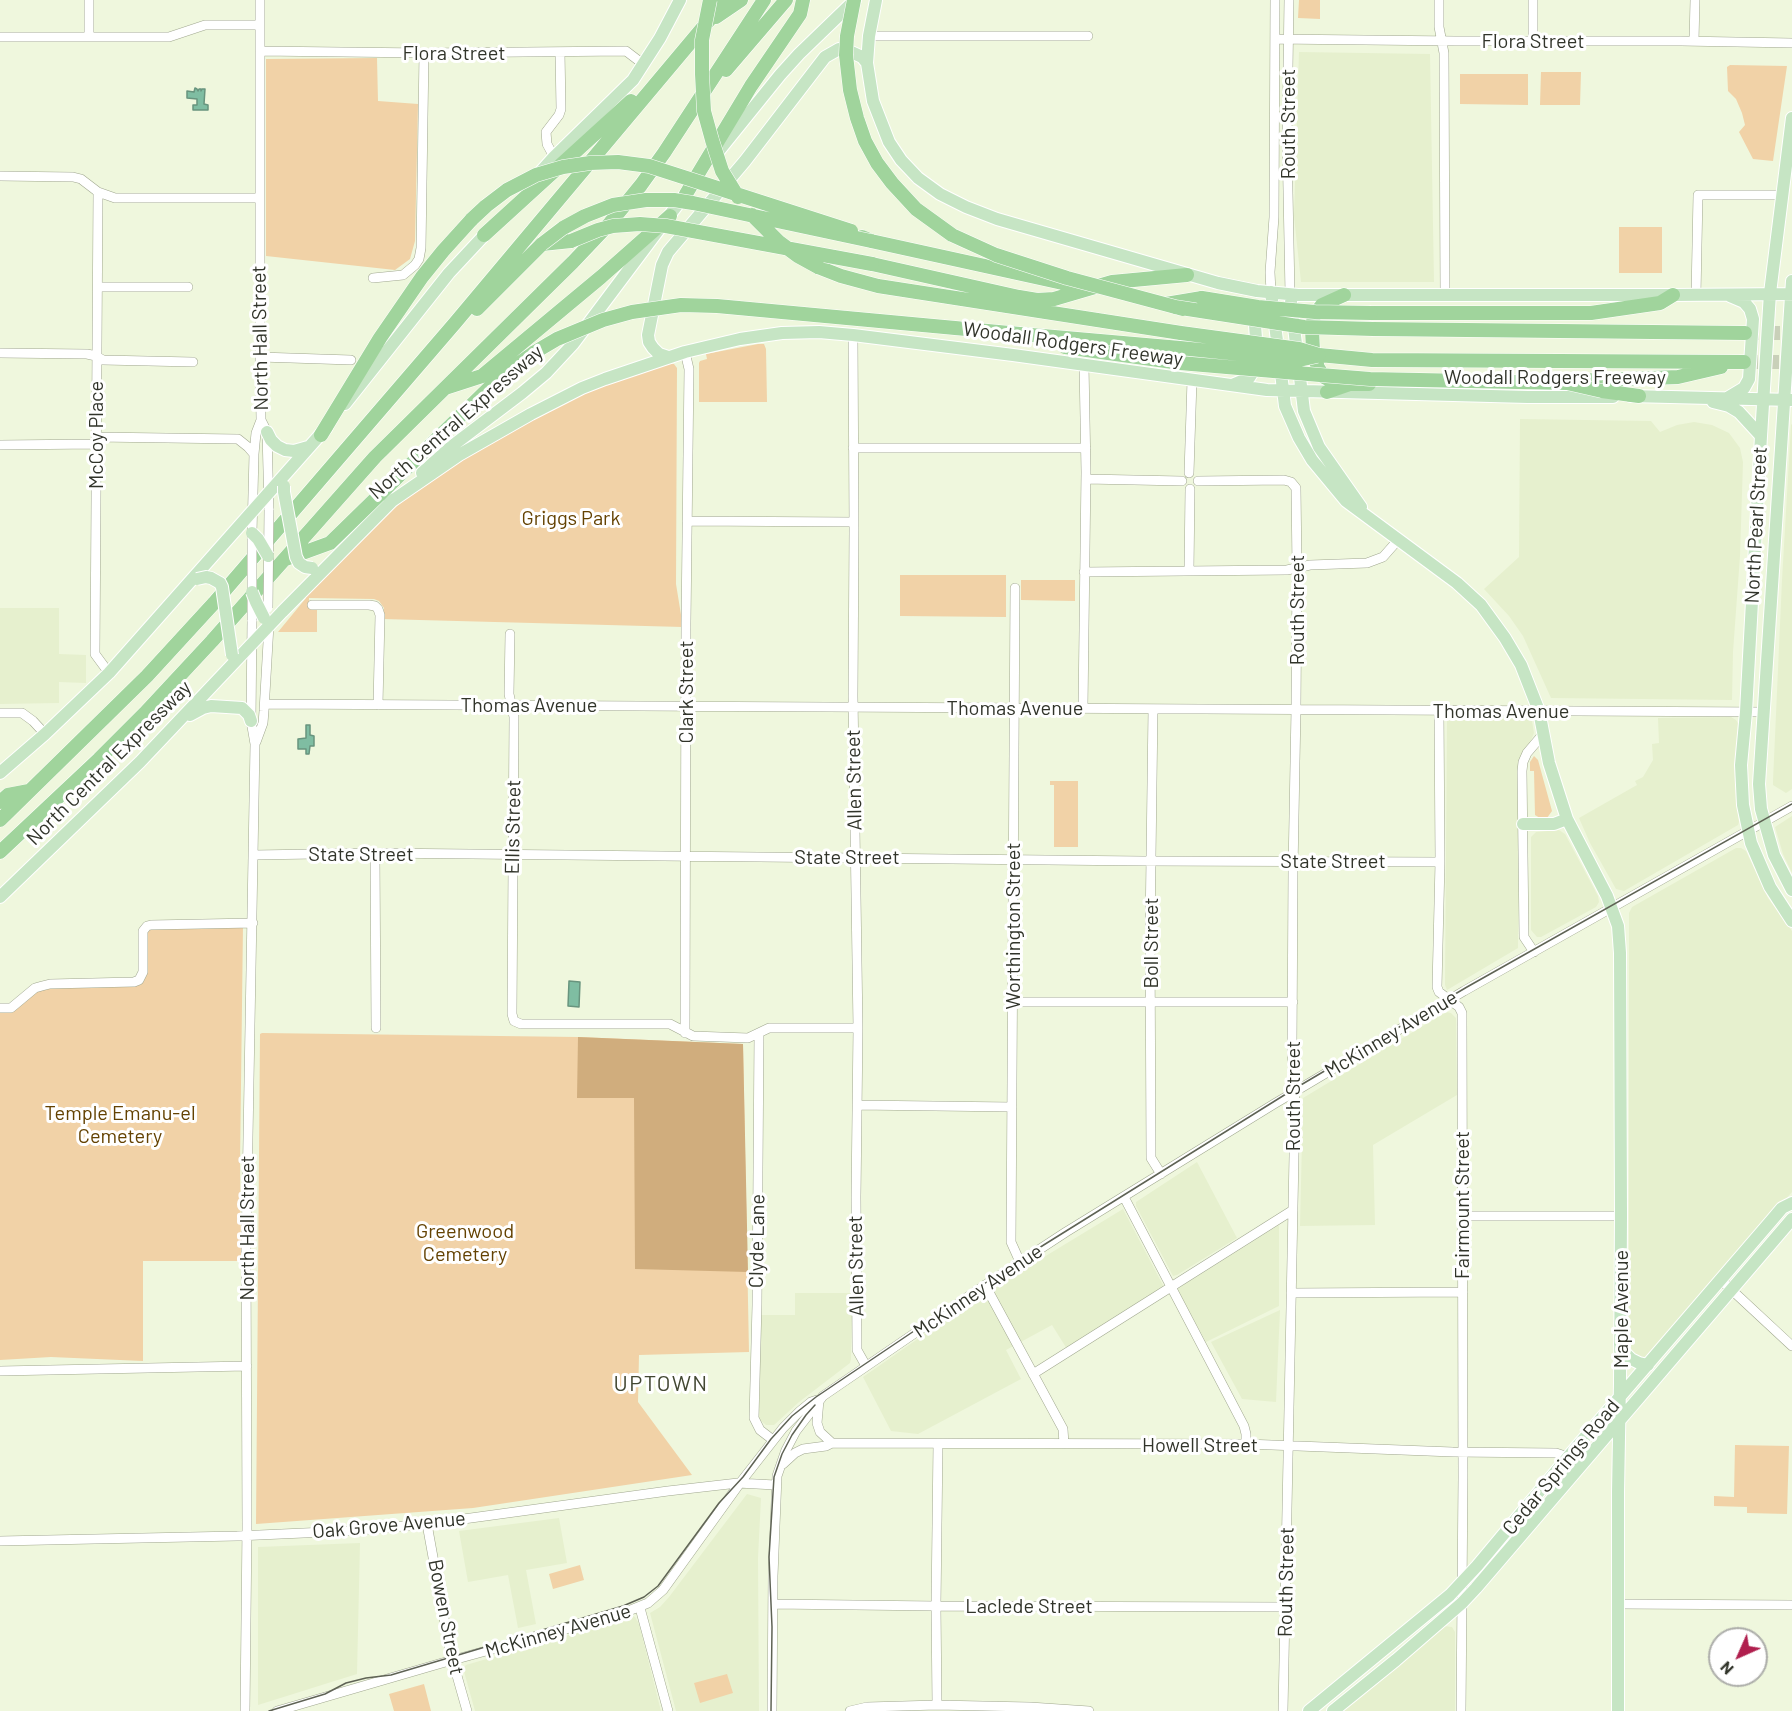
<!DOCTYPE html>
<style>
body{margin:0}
#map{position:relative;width:1792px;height:1711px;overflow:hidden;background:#eff7dd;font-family:Barlow,sans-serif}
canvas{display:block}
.north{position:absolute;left:1708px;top:1627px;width:60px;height:60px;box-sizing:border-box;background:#fff;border:2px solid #adaeaa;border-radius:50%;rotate:225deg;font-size:16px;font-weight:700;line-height:24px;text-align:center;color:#31342a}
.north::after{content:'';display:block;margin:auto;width:21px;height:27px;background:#b01f4e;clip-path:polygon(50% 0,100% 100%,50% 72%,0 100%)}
</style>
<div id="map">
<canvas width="1792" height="1711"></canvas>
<div class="north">N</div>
</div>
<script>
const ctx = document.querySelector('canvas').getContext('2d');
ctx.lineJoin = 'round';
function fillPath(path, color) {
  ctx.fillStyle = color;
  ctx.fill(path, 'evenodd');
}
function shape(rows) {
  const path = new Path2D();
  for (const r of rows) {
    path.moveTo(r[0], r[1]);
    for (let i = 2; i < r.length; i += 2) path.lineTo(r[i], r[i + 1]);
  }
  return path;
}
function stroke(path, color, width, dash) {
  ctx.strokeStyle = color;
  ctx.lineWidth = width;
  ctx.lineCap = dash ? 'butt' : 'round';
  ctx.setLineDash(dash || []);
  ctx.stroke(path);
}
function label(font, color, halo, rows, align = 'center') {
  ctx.font = font + ' Barlow,sans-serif';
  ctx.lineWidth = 6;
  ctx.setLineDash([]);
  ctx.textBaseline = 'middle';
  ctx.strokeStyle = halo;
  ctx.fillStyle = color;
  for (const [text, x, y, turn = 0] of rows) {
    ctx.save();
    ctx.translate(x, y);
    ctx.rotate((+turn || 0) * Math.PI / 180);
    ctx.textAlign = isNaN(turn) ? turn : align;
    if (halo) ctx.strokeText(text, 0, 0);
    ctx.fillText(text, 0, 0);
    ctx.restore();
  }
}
fillPath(shape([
 [1299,52,1430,54,1434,282,1301,282,1294,216],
 [1520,419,1651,421,1660,432,1677,425,1694,422,1712,425,1729,433,1740,448,1743,462,1740,556,1733,652,1732,700,1551,698,1523,636,1509,616,1484,589,1519,557],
 [1792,424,1792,789,1786,793,1773,785,1773,781,1782,580,1791,425],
 [0,608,59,608,59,654,86,655,86,683,59,682,59,703,0,704],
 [1525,715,1532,721,1534,733,1519,769,1518,948,1447,990,1445,985,1447,721,1448,718,1452,716],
 [1731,717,1736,720,1739,725,1737,804,1739,822,1738,825,1624,891,1616,889,1590,843,1579,818,1637,785,1635,781,1643,777,1653,760,1652,744,1659,743,1658,718],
 [1792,816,1792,873,1783,854,1775,827],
 [1559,830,1565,834,1598,896,1599,902,1596,907,1541,937,1537,937,1531,930,1531,837,1536,832],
 [1736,848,1741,848,1746,851,1768,898,1792,931,1792,1192,1651,1355,1645,1359,1637,1359,1629,1349,1629,913,1632,907],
 [1446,1012,1451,1013,1456,1018,1457,1095,1373,1145,1375,1225,1300,1226,1303,1098],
 [1197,1162,1237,1238,1177,1275,1173,1276,1136,1206,1136,1202],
 [1123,1209,1165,1289,1067,1349,1052,1325,1006,1350,1021,1379,918,1434,891,1431,863,1377,975,1299],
 [1279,1225,1279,1306,1206,1342,1177,1289],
 [795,1293,852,1293,851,1359,850,1363,799,1402,774,1425,766,1425,759,1419,760,1315,795,1315],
 [1280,1310,1276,1402,1242,1399,1211,1342],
 [747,1494,761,1498,758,1558,759,1711,676,1711,650,1613,660,1607,669,1597],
 [559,1518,567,1563,526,1570,536,1624,518,1628,508,1575,468,1582,459,1531],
 [360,1543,357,1674,258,1705,258,1547],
 [633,1616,635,1617,639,1624,661,1711,475,1711,463,1668,466,1665],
 [1444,1626,1452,1627,1455,1632,1455,1711,1338,1711]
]), '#e6f0ce');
fillPath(shape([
 [1299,0,1320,0,1320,19,1298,18],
 [377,58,378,101,418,104,415,241,410,259,395,270,266,256,266,59],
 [1730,65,1787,66,1773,161,1753,159,1739,132,1745,125,1742,113,1736,99,1728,91,1727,67],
 [1541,72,1581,72,1580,105,1540,105],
 [1460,74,1528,74,1528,105,1460,104],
 [1619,227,1662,227,1662,273,1619,273],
 [758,344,764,344,766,349,767,402,699,402,699,363,700,361,707,359,706,354],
 [669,363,674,364,677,368,676,584,683,627,382,619,384,608,379,601,374,599,309,598,309,608,317,609,317,632,278,632,306,598,304,597,380,519,419,489,479,448,581,394],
 [900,575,1006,575,1006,617,900,616],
 [1021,580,1075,580,1075,601,1021,600],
 [1534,756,1538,760,1552,811,1547,818,1540,818,1535,815,1534,771,1530,771,1530,762],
 [1050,781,1078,781,1078,847,1054,847,1054,785,1050,785],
 [243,925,240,1164,241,1261,143,1261,143,1361,51,1357,0,1360,0,1012,41,989,144,979,148,966,146,934,151,928],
 [262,1033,578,1037,743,1044,749,1352,639,1355,638,1402,692,1475,473,1508,256,1524,260,1034],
 [1735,1445,1789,1446,1787,1514,1747,1513,1747,1507,1714,1506,1714,1496,1734,1497],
 [580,1565,584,1580,553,1589,549,1574],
 [727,1674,733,1693,700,1703,694,1683],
 [424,1684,431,1711,394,1711,389,1694]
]), '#f1d2a7');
fillPath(shape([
 [578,1037,743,1044,748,1272,635,1269,634,1098,577,1098]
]), '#d0ad7d');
const water = shape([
 [195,88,197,89,198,91,199,89,201,89,201,91,202,89,205,89,204,104,208,105,208,110,193,110,193,105,197,105,197,99,187,98,187,91,194,92,195,88],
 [306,725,310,725,310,735,314,736,314,746,310,746,309,754,306,754,306,749,298,749,298,739,306,738,306,725],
 [569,981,580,982,579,1007,568,1006,569,981]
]);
fillPath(water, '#7fbda2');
stroke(water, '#68947e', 1.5);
stroke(shape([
 [1745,333,1792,333],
 [1744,362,1792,362]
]), '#c9d0b9', 14, [14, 7]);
const minor = shape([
 [260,0,260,357,261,420,267,432,269,510],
 [1289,0,1287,140,1290,294],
 [1439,0,1439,27,1444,53,1445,295],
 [869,36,1088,36],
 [0,37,169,37,205,25,260,25],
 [89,37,89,0],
 [1275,39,1455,41,1681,41,1792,43],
 [1533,41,1533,0],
 [1694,41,1695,0],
 [260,51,424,53,626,51,643,64],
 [554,157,547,144,546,132,559,115,561,109,560,52],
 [0,176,73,177,81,179,98,192,115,198,259,198],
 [98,192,95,654,109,673],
 [373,278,403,275,415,265,419,259,421,248,424,53],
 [98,287,188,287],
 [1271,292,1270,272,1274,217,1275,0],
 [1696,295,1698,195,1783,195],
 [853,335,854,529,853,696,858,1028,856,1197,857,1350,866,1366],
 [685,352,689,369,686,623,685,1033],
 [0,353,87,354,96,356,103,360,193,362],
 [260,357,351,360],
 [96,437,238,439,248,447,254,454],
 [0,445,96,444],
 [853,448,1086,448],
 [1189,473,1192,380],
 [1086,479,1182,481],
 [1198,481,1284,480,1291,482,1296,488,1297,568,1296,709,1293,870,1292,1049,1295,1105,1283,1711],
 [687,521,854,522],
 [252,533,254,454,256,433,261,420],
 [1189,571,1190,489],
 [1084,572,1287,570,1310,565,1367,563,1383,557,1398,540],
 [1015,588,1011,1242,1020,1262],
 [312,605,369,605,375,606,378,609,380,615,378,705],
 [510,634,509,694,514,717,512,1014,514,1021,521,1024,670,1024,693,1036,748,1038,769,1028,858,1028],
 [265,704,1765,712],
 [1083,708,1086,472,1084,365],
 [1153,709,1150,932,1151,1158,1161,1174],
 [1439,710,1440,862,1437,987,1439,992,1459,1007,1462,1013,1463,1477,1461,1711],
 [0,713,22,713,33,721,45,734],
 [256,742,263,723,264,711,269,625],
 [375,853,376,1028],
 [254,855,375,853,1143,861,1440,862],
 [1534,952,1524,937,1522,771,1523,762,1527,753,1544,733],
 [1013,1002,1293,1002],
 [0,1008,11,1008,35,988,42,986,50,984,134,982,139,980,143,972,143,931,147,926,151,925,253,923],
 [759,1034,757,1305,754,1418,760,1430,773,1440],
 [857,1105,1012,1107],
 [1124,1197,1244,1426,1246,1434,1246,1444],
 [1463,1216,1621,1216],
 [1721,1280,1792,1346],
 [985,1285,1063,1429,1064,1444],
 [1291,1293,1463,1292],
 [0,1371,247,1366],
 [1033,1374,1293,1210],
 [819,1400,817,1423,820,1432,832,1443],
 [783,1464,795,1453,803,1449,826,1446,832,1443,1246,1444,1453,1452,1556,1453,1568,1457],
 [427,1524,450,1651,467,1711],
 [0,1541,237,1536,348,1531,427,1524,668,1491,738,1483,775,1485],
 [773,1604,936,1606,1285,1607],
 [1618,1604,1792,1605],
 [640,1608,668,1711],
 [937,1705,936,1606,938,1444],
 [245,1711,247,1527,246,1250,255,744,251,721,252,620],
 [277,1711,442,1663,621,1614,648,1603,663,1590,740,1483,783,1428,800,1411,811,1402,817,1400],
 [772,1711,773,1576,777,1476,786,1450,796,1431,823,1396,985,1285,1066,1232,1274,1104,1464,991,1792,806],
 [850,1711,867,1707,937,1705,1030,1707,1089,1711]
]);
const major = shape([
 [876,0,869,36,867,63,873,101,889,142,901,160,918,178,940,194,966,207,997,219,1218,283,1257,291,1298,295,1673,295,1792,294],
 [1792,118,1770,293,1761,436,1746,712,1741,765,1743,805,1751,843,1770,887,1792,921],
 [713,158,780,75,799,54,855,0],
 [536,177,554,157,633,80,660,38,680,0],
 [1792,281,1759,784,1761,809,1774,855,1792,890],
 [1271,292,1285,406,1299,438,1312,460,1346,501,1457,583,1481,605,1505,638,1521,665,1539,711,1549,763,1567,819,1607,896,1618,926,1620,953,1621,1216,1620,1383,1618,1492,1618,1711],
 [1291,302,1304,411,1319,447,1361,507],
 [668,357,659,354,653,348,649,342,648,335,662,265,668,252,745,161,825,57,839,49,847,50,862,57,867,63],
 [1232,385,1249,378,1258,364,1254,312],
 [1630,396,1792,400],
 [1729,397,1744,388,1749,379,1753,319,1750,309,1744,302,1730,296],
 [1713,402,1729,406,1739,412,1761,436],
 [345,404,449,273,491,228],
 [267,432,271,440,277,446,285,450,294,451,308,447],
 [422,473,452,446,522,393,546,373,573,344,684,196],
 [389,503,459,455,531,414,582,388,605,379,685,352,740,339,782,333,819,332,853,335,1013,355,1267,390,1528,397,1613,397],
 [190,715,203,708,211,706,242,708,249,715,251,721],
 [0,773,45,734,109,673,327,427],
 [1523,824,1554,824,1567,819],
 [0,897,140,762,282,612,394,499],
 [1620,1344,1622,1350,1631,1359,1639,1363,1648,1365],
 [1309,1711,1450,1595,1477,1566,1568,1457,1771,1221,1782,1208,1792,1203],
 [1333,1711,1396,1660,1462,1603,1476,1588,1792,1219]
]);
const highway = shape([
 [716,17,741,0],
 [726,70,786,0],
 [686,194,751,86,800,14,803,0],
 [484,235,631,101],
 [862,237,871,241,1067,284],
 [872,264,1019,297,1037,300,1054,299,1112,282,1187,275],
 [818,267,841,276,878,286,1181,333],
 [1166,304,1202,298],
 [477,309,542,244,571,241],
 [1371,313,1591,313,1660,303,1673,295],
 [1373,329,1745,333],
 [1020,334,1180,348],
 [1319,355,1372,360,1744,362],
 [1330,380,1324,377,1318,368,1313,351,1312,329,1314,315,1322,305,1344,295],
 [1571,381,1678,377,1721,367],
 [448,387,482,376,601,277,670,216],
 [1602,391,1639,396],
 [1327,392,1350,384,1369,384],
 [321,435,380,338,422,277,443,251,472,219],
 [286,559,330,543,489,388,514,367,535,352],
 [0,802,8,795,29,791],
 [0,820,147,676,214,603,455,323,726,0],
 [0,852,99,759,145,713,212,641,375,457,573,262,610,223,641,185,664,153,764,0]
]);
stroke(minor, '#a0a78f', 10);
stroke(major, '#fff', 14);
stroke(highway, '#fff', 15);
stroke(minor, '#fff', 9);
stroke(major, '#c6e5c4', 12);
stroke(highway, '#a0d49c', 14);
stroke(shape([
 [269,1711,325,1694,346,1683,366,1678,391,1675,623,1606,644,1597,658,1586,719,1503,743,1477,771,1439,792,1416,816,1397,1018,1261,1294,1089,1467,987,1792,804],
 [771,1711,772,1627,769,1557,774,1477,782,1454,792,1435,806,1415,815,1405]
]), '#5f6355', 1.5);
const minorBridge = shape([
 [268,608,269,510],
 [252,620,252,533]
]);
const majorBridge = shape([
 [284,486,284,492,296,557,299,563,305,567,312,568],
 [252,533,258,539,268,556],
 [197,579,206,577,211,578,220,583,222,587,232,655],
 [252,592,256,602,264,618]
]);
const highwayBridge = shape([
 [710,0,702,40,702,74,704,111,712,140,722,171,738,197],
 [854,0,847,36,846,55,850,90,857,118,865,141,877,163,892,183,916,209,952,235,996,255,1067,278,1183,309],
 [752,215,779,242,798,256,818,267],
 [472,219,486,206,507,190,536,175,563,167,590,163,618,162,649,166,851,231],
 [571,241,598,230,613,226,640,224,666,226,872,264],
 [542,244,563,228,585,216,613,205,646,200,674,200,693,203,871,241],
 [1202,298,1258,307,1315,312,1371,313],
 [1175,307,1304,327,1373,329],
 [1181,333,1299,349,1319,355],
 [1065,347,1180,363,1320,375,1370,379,1567,383,1602,391],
 [1180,348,1299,360,1317,356],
 [535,352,557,339,603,320,632,312,681,305,717,306,1020,334]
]);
stroke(minorBridge, '#a0a78f', 10, []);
stroke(majorBridge, '#fff', 14, []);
stroke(highwayBridge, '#fff', 15, []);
stroke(minorBridge, '#fff', 9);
stroke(majorBridge, '#c6e5c4', 12);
stroke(highwayBridge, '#a0d49c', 14);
label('20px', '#31342a', '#fff', [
 ["Flora Street",1533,41],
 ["Flora Street",454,53],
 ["Routh Street",1288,124,-90],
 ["North Hall Street",260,338,-91],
 ["Woodall Rodgers Freeway",1073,344,8],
 ["Woodall Rodgers Freeway",1555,377],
 ["North Central Expressway",456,422,-41],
 ["McCoy Place",96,435,-90],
 ["North Pearl Street",1756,525,-87],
 ["Routh Street",1297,610,-90],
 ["Clark Street",686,692,-90],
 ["Thomas Avenue",529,705],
 ["Thomas Avenue",1015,708],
 ["Thomas Avenue",1501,711],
 ["North Central Expressway",109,763,-45],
 ["Allen Street",854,780,-91],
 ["Ellis Street",513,827,-89],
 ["State Street",361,854],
 ["State Street",847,857],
 ["State Street",1333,861],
 ["Worthington Street",1013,926,-90],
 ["Boll Street",1151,943,-90],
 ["McKinney Avenue",1391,1034,-31],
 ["Routh Street",1293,1096,-90],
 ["Fairmount Street",1462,1205,-90],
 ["North Hall Street",247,1228,-90],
 ["Clyde Lane",757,1241,-89],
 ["Allen Street",856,1266,-91],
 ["McKinney Avenue",978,1291,-34],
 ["Maple Avenue",1621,1309,-90],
 ["Howell Street",1200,1445],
 ["Cedar Springs Road",1561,1467,-50],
 ["Oak Grove Avenue",389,1525,-5],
 ["Routh Street",1286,1582,-89],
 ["Laclede Street",1029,1606],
 ["Bowen Street",446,1617,79],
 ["McKinney Avenue",558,1631,-16]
]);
label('20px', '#644202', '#fff', [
 ["Griggs Park",571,518],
 ["Temple Emanu-el",120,1113],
 ["Cemetery",120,1136],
 ["Greenwood",465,1231],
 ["Cemetery",465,1254]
]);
ctx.letterSpacing = '1.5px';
label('22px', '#434833', '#fff', [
 ["UPTOWN",661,1384]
]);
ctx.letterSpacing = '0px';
</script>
